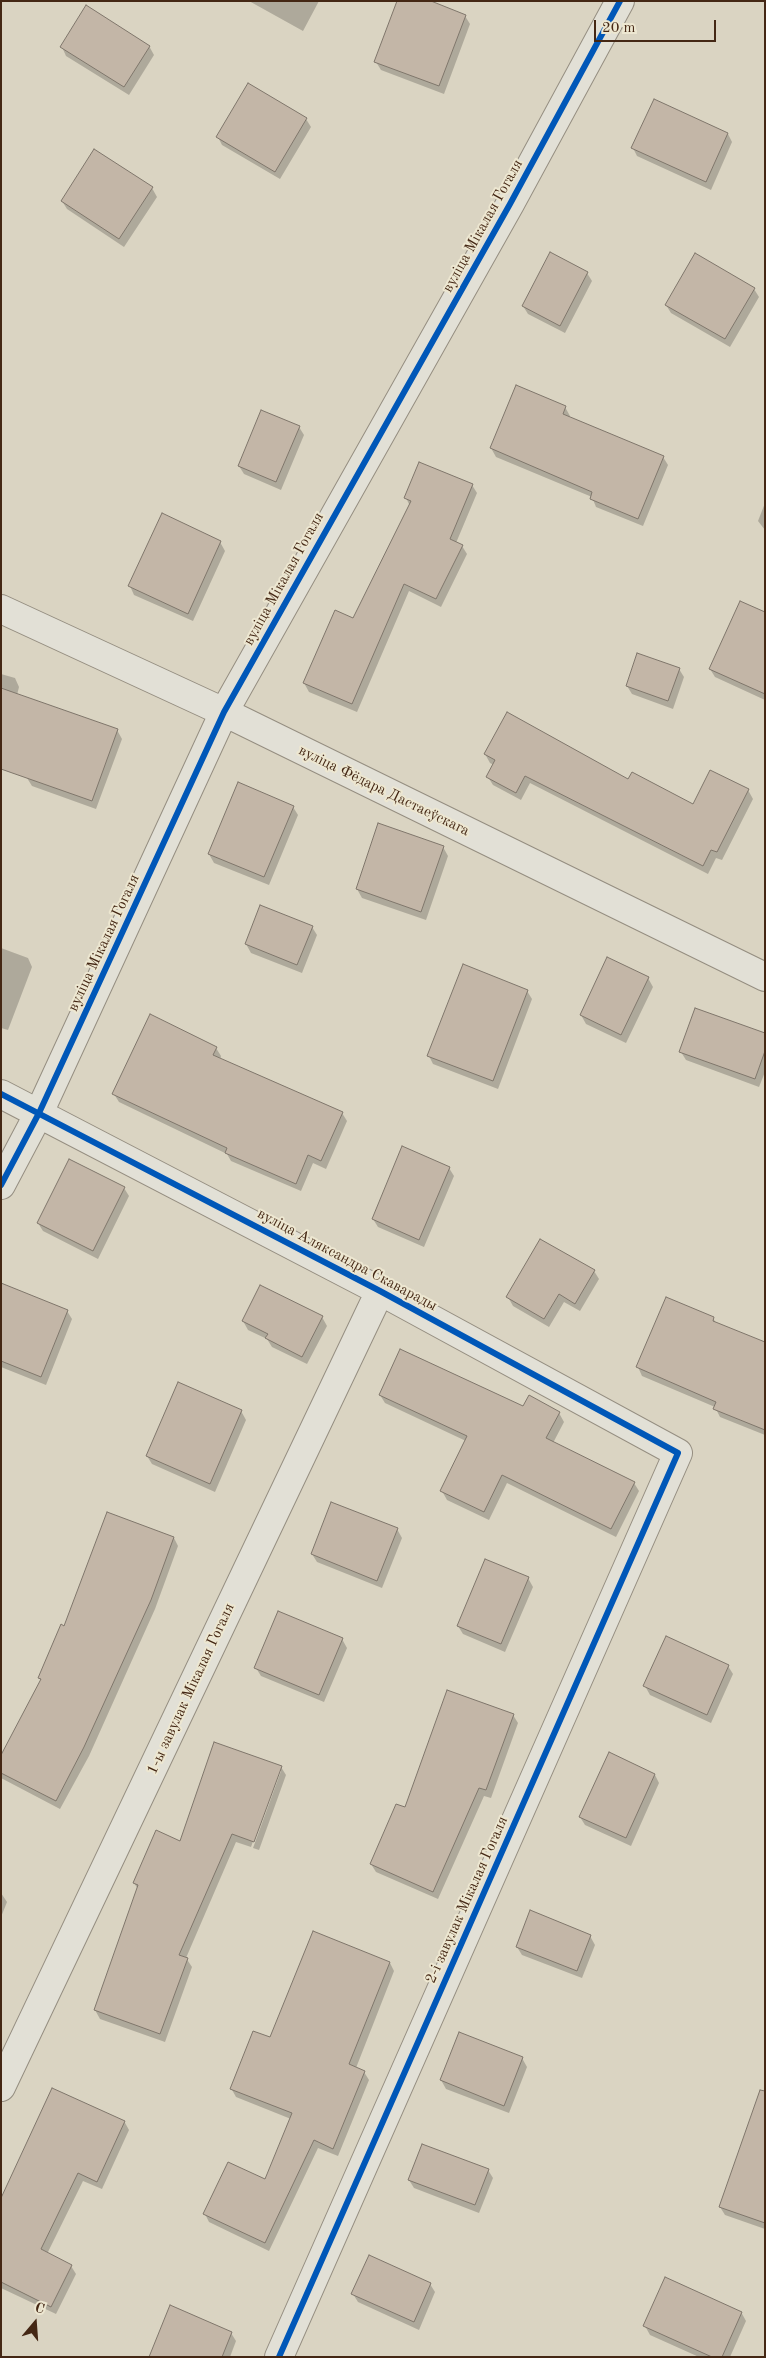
<!DOCTYPE html>
<meta charset="utf-8">
<style>
body{margin:0}
#map{position:relative;width:766px;height:2358px;overflow:hidden;background:#dad4c2;font-family:"Old Standard TT",serif}
canvas{display:block}
.frame{position:absolute;inset:0;border:2px solid #442714;pointer-events:none}
.north{position:absolute;left:10px;top:2298px;width:50px;height:50px;-webkit-text-stroke:4px #ede7d1;paint-order:stroke;rotate:18deg;font-size:14px;font-weight:700;line-height:20px;text-align:center;color:#442714}
.north::after{content:'';display:block;margin:auto;width:18px;height:22px;background:#442714;clip-path:polygon(50% 0,100% 100%,50% 72%,0 100%)}
.scale{position:absolute;left:594px;top:20px;width:122px;height:22px;box-sizing:border-box;border:2px solid #442714;border-top:0;padding-left:6px;font-size:15px;line-height:18px;white-space:nowrap;color:#442714;-webkit-text-stroke:4px #ede7d1;paint-order:stroke}
</style>
<div id="map">
<canvas width="766" height="2358"></canvas>
<div class="frame"></div>
<div class="north">С</div>
<div class="scale">20 m</div>
</div>
<script>
const ctx = document.querySelector('canvas').getContext('2d');
ctx.lineJoin = 'round';
function fillPath(path, color) {
  ctx.fillStyle = color;
  ctx.fill(path, 'evenodd');
}
function shape(rows) {
  const path = new Path2D();
  for (const r of rows) {
    path.moveTo(r[0], r[1]);
    for (let i = 2; i < r.length; i += 2) path.lineTo(r[i], r[i + 1]);
  }
  return path;
}
function stroke(path, color, width, dash) {
  ctx.strokeStyle = color;
  ctx.lineWidth = width;
  ctx.lineCap = dash ? 'butt' : 'round';
  ctx.setLineDash(dash || []);
  ctx.stroke(path);
}
function label(font, color, halo, rows, align = 'center') {
  ctx.font = font + ' "Old Standard TT",serif';
  ctx.lineWidth = 4;
  ctx.setLineDash([]);
  ctx.textBaseline = 'middle';
  ctx.strokeStyle = halo;
  ctx.fillStyle = color;
  for (const [text, x, y, turn = 0] of rows) {
    ctx.save();
    ctx.translate(x, y);
    ctx.rotate((+turn || 0) * Math.PI / 180);
    ctx.textAlign = isNaN(turn) ? turn : align;
    if (halo) ctx.strokeText(text, 0, 0);
    ctx.fillText(text, 0, 0);
    ctx.restore();
  }
}
fillPath(shape([
 [249,1,319,1,303,31],
 [465,16,470,24,444,94,381,70,376,62],
 [149,46,154,55,129,95,66,56,62,47],
 [306,119,311,127,280,179,222,145,218,137],
 [728,134,732,142,711,190,637,156,633,148],
 [152,188,157,197,124,247,67,209,62,201],
 [587,273,592,281,565,333,528,314,523,306],
 [754,289,759,297,730,347,671,313,666,305],
 [565,407,570,416,569,418,663,457,668,465,643,526,596,507,592,497,496,457,491,448],
 [299,427,304,435,281,490,244,474,239,466],
 [472,485,477,493,456,543,462,546,467,554,441,607,409,591,357,712,309,692,304,683,354,620,410,506,406,498],
 [765,503,765,530,758,521],
 [163,515,220,542,225,551,193,621,134,595,130,586],
 [765,614,765,700,715,677,710,669],
 [679,669,684,677,673,709,632,694,627,686],
 [1,674,15,678,19,687,17,695,117,730,122,739,96,809,32,786,27,778,1,765],
 [485,754,629,781,694,805,748,790,753,799,722,860,716,858,708,874,530,783,521,800,493,785,488,777,494,765,490,763],
 [293,807,298,815,269,885,214,863,209,854],
 [443,847,448,856,426,920,362,898,357,889],
 [312,927,317,935,302,973,251,953,246,944],
 [1,948,28,958,32,967,8,1030,1,1028],
 [648,978,653,987,626,1043,586,1024,581,1015],
 [527,991,532,999,498,1089,433,1064,429,1056],
 [765,1035,765,1072,759,1087,686,1060,681,1052],
 [216,1048,221,1056,220,1060,342,1113,347,1121,326,1169,313,1163,301,1191,231,1161,227,1154,119,1102,114,1094],
 [449,1168,454,1176,424,1247,378,1227,373,1219],
 [124,1188,129,1196,98,1259,43,1231,38,1223],
 [594,1271,599,1279,580,1311,564,1302,549,1327,513,1306,508,1297],
 [1,1296,67,1311,72,1319,46,1385,1,1367],
 [322,1317,327,1326,307,1364,272,1347,267,1339,248,1330,243,1321],
 [713,1318,716,1323,765,1343,765,1435,720,1417,715,1407,642,1376,638,1367],
 [179,1384,241,1411,246,1420,215,1492,152,1464,147,1456],
 [380,1395,523,1408,559,1413,564,1422,553,1443,634,1483,639,1491,616,1537,507,1483,489,1520,447,1500,442,1491,466,1441,385,1403],
 [397,1529,402,1538,382,1588,317,1562,312,1554],
 [174,1538,178,1546,155,1609,89,1756,60,1809,1,1778,1,1757,41,1681,39,1678,65,1627],
 [528,1578,533,1587,505,1652,463,1634,458,1626],
 [342,1639,347,1648,324,1702,261,1676,256,1668],
 [728,1666,733,1674,711,1723,650,1695,645,1686],
 [513,1715,518,1723,491,1798,484,1796,438,1899,376,1872,371,1864,406,1809],
 [281,1767,286,1775,259,1850,253,1848,281,1771,278,1771,251,1847,236,1842,186,1958,192,1967,165,2042,100,2019,95,2010,138,1889,134,1883,180,1842],
 [655,1775,659,1783,631,1846,585,1825,580,1817],
 [1,1893,7,1902,1,1917],
 [590,1936,595,1945,582,1978,522,1955,517,1947],
 [390,1963,394,1971,356,2068,364,2072,369,2080,338,2156,318,2148,269,2251,209,2222,205,2214,266,2181,291,2119,236,2097,231,2088,271,2039],
 [522,2058,527,2067,509,2113,446,2089,441,2080],
 [124,2121,129,2130,102,2189,83,2181,47,2254,71,2266,76,2274,56,2314,1,2288,1,2201],
 [765,2127,765,2229,725,2215,720,2207],
 [488,2170,493,2178,479,2213,414,2188,409,2180],
 [430,2284,435,2292,419,2330,358,2302,353,2294],
 [741,2312,746,2321,730,2357,699,2357,650,2335,645,2326],
 [231,2333,236,2341,230,2357,155,2357]
]), '#0003');
const building = shape([
 [397,1,431,1,466,15,439,86,374,62,397,1],
 [86,5,150,46,124,87,60,47,86,5],
 [248,83,307,118,275,172,216,137,248,83],
 [654,99,728,133,706,182,631,148,654,99],
 [94,149,153,187,119,239,61,201,94,149],
 [550,252,588,272,560,326,522,306,550,252],
 [695,253,755,288,725,339,665,305,695,253],
 [516,385,566,406,563,414,664,456,638,519,590,499,592,492,490,448,516,385],
 [261,410,300,426,276,482,238,466,261,410],
 [419,462,473,484,450,539,463,545,436,599,404,584,352,704,303,683,335,610,353,618,411,501,404,498,419,462],
 [162,513,221,541,188,614,128,586,162,513],
 [740,601,765,612,765,694,709,669,740,601],
 [637,653,680,668,668,701,626,686,637,653],
 [1,688,118,729,92,801,1,769,1,688],
 [507,712,628,779,632,772,693,804,710,770,749,789,717,852,711,850,703,866,525,776,516,793,486,777,495,760,484,754,507,712],
 [238,782,294,806,264,877,208,854,238,782],
 [378,823,444,846,421,912,356,889,378,823],
 [260,905,313,926,297,965,245,944,260,905],
 [607,957,649,977,621,1035,580,1015,607,957],
 [463,964,528,990,493,1081,427,1056,463,964],
 [695,1008,765,1033,765,1051,755,1079,679,1052,695,1008],
 [150,1014,217,1047,213,1055,343,1112,321,1161,308,1155,296,1184,225,1153,227,1148,112,1094,150,1014],
 [402,1146,450,1167,419,1240,372,1219,402,1146],
 [69,1159,125,1187,93,1251,37,1223,69,1159],
 [540,1239,595,1270,575,1304,559,1294,544,1319,506,1297,540,1239],
 [1,1283,68,1310,41,1377,1,1361,1,1283],
 [260,1285,323,1316,302,1357,265,1338,268,1334,242,1321,260,1285],
 [666,1297,714,1317,713,1321,765,1342,765,1430,713,1409,716,1402,636,1367,666,1297],
 [400,1349,523,1406,529,1395,560,1412,546,1438,635,1482,611,1529,502,1475,484,1512,440,1491,467,1436,379,1395,400,1349],
 [178,1382,242,1410,210,1484,146,1456,178,1382],
 [331,1502,398,1528,377,1581,311,1554,331,1502],
 [107,1512,174,1537,151,1600,84,1747,56,1801,1,1773,1,1755,41,1679,38,1678,61,1624,64,1626,107,1512],
 [485,1559,529,1577,501,1644,457,1626,485,1559],
 [278,1611,343,1638,319,1695,254,1668,278,1611],
 [666,1636,729,1665,707,1715,643,1686,666,1636],
 [447,1690,514,1714,486,1790,479,1788,433,1892,370,1864,396,1804,405,1807,447,1690],
 [214,1742,282,1766,254,1842,232,1834,179,1955,188,1958,160,2034,94,2010,138,1885,133,1883,156,1830,180,1841,214,1742],
 [609,1752,655,1774,626,1838,579,1817,609,1752],
 [530,1910,591,1935,577,1971,516,1947,530,1910],
 [313,1931,390,1962,349,2064,365,2071,333,2149,314,2140,265,2243,203,2214,228,2162,265,2179,292,2113,230,2089,253,2031,270,2037,313,1931],
 [459,2032,523,2057,504,2106,440,2080,459,2032],
 [52,2088,125,2121,97,2182,78,2173,41,2249,72,2265,51,2307,1,2282,1,2198,52,2088],
 [760,2090,765,2091,765,2223,719,2207,760,2090],
 [422,2144,489,2169,475,2205,408,2180,422,2144],
 [369,2255,431,2283,414,2322,351,2294,369,2255],
 [665,2277,742,2312,722,2357,712,2357,643,2326,665,2277],
 [170,2305,232,2332,222,2357,149,2357,170,2305]
]);
fillPath(building, '#c3b6a7');
stroke(building, '#7f766b', 1);
const minor = shape([
 [1,609,224,712,765,977],
 [1,1094,380,1291,678,1453,279,2357],
 [1,1185,39,1113,224,712,510,204,620,1],
 [1,2087,380,1291]
]);
stroke(minor, '#958e81', 30);
stroke(minor, '#e2e0d6', 28);
stroke(shape([
 [1,1094,380,1291,678,1453,279,2357],
 [1,1185,39,1113,224,712,510,204,620,1]
]), '#0057b8', 6);
label('15px', '#442714', '#ede7d1', [
 ["вуліца Мікалая Гогаля",483,226,-61],
 ["вуліца Мікалая Гогаля",284,579,-61],
 ["вуліца Фёдара Дастаеўскага",384,791,26],
 ["вуліца Мікалая Гогаля",104,943,-65],
 ["вуліца Аляксандра Скаварады",347,1260,28],
 ["1-ы завулак Мікалая Гогаля",191,1689,-65],
 ["2-і завулак Мікалая Гогаля",467,1900,-66]
]);
</script>
